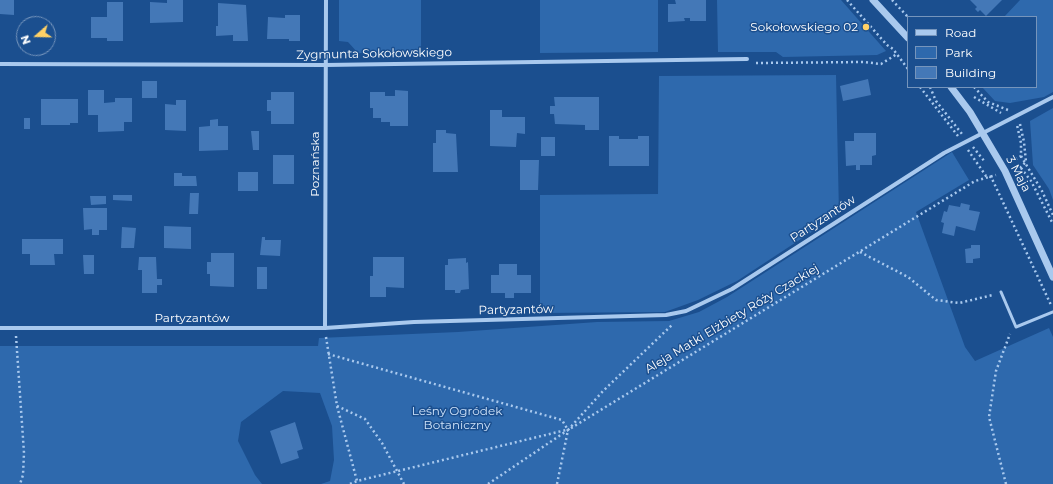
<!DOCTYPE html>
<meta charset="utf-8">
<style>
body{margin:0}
#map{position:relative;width:1053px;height:484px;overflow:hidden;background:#1b4f8f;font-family:Montserrat,sans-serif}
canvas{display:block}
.legend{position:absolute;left:907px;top:16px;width:130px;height:72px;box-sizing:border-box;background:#1b4f8f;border:1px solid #7695bc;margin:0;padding:5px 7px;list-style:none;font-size:12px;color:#fff}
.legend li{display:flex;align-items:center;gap:8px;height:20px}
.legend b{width:20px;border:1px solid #7695bc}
.north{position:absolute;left:16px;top:16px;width:40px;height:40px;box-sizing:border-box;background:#1b4f8f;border:1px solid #7695bc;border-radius:50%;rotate:250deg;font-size:11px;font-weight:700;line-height:16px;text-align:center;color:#fff}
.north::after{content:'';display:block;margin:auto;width:14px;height:18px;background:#ffd166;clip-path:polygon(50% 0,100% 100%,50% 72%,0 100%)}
</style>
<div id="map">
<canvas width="1053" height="484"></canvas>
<ul class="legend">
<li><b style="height:5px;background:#a9c9ee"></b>Road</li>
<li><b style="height:11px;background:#2e69ad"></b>Park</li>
<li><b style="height:11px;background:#4478b7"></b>Building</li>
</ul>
<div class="north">N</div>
</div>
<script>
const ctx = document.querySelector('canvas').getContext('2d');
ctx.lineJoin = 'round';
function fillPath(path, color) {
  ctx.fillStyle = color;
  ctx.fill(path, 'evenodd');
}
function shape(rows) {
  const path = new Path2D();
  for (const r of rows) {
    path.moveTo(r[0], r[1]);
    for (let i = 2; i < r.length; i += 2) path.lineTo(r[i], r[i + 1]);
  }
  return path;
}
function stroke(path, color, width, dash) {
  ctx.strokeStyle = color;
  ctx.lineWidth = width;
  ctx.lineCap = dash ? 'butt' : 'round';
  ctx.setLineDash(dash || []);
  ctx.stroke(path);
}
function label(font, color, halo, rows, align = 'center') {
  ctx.font = font + ' Montserrat,sans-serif';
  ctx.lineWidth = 3;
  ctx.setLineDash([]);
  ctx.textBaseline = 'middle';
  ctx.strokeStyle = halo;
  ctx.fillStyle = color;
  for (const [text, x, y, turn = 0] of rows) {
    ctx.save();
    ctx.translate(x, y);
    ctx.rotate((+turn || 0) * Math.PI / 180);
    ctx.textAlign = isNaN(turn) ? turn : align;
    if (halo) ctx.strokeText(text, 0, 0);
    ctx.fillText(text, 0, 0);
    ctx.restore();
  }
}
fillPath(shape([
 [339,0,421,0,421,53,358,53,348,42,339,41],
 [540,0,658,0,658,52,540,53],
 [717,0,841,0,886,51,877,55,783,57,776,52,718,52],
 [1020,0,1053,0,1053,92,1044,97,1010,103,995,101,982,87,1036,87,1036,17,1004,17],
 [836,75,839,214,737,281,698,300,665,312,540,313,540,195,658,194,659,76],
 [1053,108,1053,200,1049,189,1033,165,1030,121],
 [952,152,969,180,916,212,965,347,975,361,1049,328,1053,337,1053,484,321,484,330,481,334,460,332,426,320,393,283,391,241,422,238,441,255,475,262,484,0,484,0,346,318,346,319,338,458,332,597,322,669,321,699,312,727,297]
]), '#2e69ad');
fillPath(shape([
 [0,0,14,0,14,15,0,14],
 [167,0,183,0,183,22,150,23,150,2,167,3],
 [675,0,706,0,706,21,690,21,690,18,684,18,685,21,668,22,668,4,676,4],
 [970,0,1002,0,986,16,980,10,978,12,975,9,977,7],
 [107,2,123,2,123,41,107,41,107,38,91,38,91,17,107,17],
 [218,3,246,5,248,41,233,41,233,35,216,36,216,26,218,26],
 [285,15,300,15,300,41,289,41,289,39,267,39,268,17,285,18],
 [868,79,871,95,843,101,840,86],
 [142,81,157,81,157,98,142,98],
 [88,90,104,90,104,103,115,102,115,98,132,98,132,122,124,122,124,131,98,132,98,115,88,115],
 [395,90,408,91,408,126,390,126,390,122,381,122,381,118,373,118,373,108,370,108,370,92,385,92,385,96,395,96],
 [271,92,294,92,294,124,271,124,271,111,267,111,267,100,271,100],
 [554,97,599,97,599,130,585,130,585,125,555,124,554,114,550,114,550,106,555,106],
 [41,99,78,99,78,123,70,123,70,125,41,125],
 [176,100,186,100,186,131,165,130,165,104,176,105],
 [490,110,502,110,502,117,525,117,525,134,517,133,516,147,490,146],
 [24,118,30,118,30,129,24,129],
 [218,119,218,126,228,126,228,150,199,151,199,127,210,126,210,120],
 [436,130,446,130,446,133,456,134,458,172,433,172,433,143,436,143],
 [251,131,259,131,259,150,253,150],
 [854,133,876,133,876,155,872,156,872,165,860,165,860,170,856,170,856,165,846,166,845,141,854,141],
 [609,136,619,136,619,139,638,139,638,136,649,136,649,166,609,166],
 [541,137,555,137,555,156,541,156],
 [273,155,294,155,294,184,273,184],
 [520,160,539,160,538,190,520,190],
 [238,172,258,172,258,191,238,191],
 [174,173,182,173,182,176,196,176,197,186,174,186],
 [190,193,199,193,198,214,189,214],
 [113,195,132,195,132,201,113,200],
 [90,196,106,196,106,204,91,205],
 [961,203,970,205,969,210,980,212,975,231,956,226,954,236,942,233,944,223,941,222,944,211,947,212,949,205,960,207],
 [83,208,107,208,107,230,99,230,99,235,92,235,92,229,84,230],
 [164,226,191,227,191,249,164,248],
 [122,227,136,228,134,248,121,248],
 [262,237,265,237,265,240,281,240,280,256,260,255],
 [22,239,63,239,63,254,54,254,55,265,30,265,30,254,22,254],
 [971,245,980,245,980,258,973,259,973,263,966,263,965,249,971,248],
 [211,253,234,253,234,287,210,286,210,274,207,274,207,262,211,262],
 [83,255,94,255,94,274,84,274],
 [139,257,156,257,157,279,162,279,162,285,157,285,157,293,142,293,142,270,138,270],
 [373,257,404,257,404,288,386,287,386,297,370,297,370,276,373,276],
 [466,258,466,263,468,262,469,289,461,290,460,293,455,293,455,290,445,290,445,265,448,265,448,259],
 [499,264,517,264,517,275,531,275,531,293,514,293,514,298,505,298,505,293,491,293,491,275,499,275],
 [257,267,267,267,267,289,257,289],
 [295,422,303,449,297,451,299,458,281,464,270,431]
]), '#4478b7');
stroke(shape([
 [847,0,887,45,893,49,908,69],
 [892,0,908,17],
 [756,63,864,62,881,64,897,54],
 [920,87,958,136],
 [930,87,936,101,962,134],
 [974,87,988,102,1008,110],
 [974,97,1001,113],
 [973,147,985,162],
 [968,150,986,176,991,177,994,183,1051,305],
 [1021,156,1042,191,1053,215],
 [1011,162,1021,156,1021,143,1017,125],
 [1021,168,1031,181,1053,224],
 [1016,171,1026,162,1024,142,1020,124],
 [860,252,908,277,936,300,959,303,993,295],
 [16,336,24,453,23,475,20,484],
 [326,337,337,406,357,481],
 [328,354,562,420,568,430],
 [337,406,365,419,382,443,404,484],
 [350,484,357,481,566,430],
 [488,484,568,430,975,181,996,175],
 [557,484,568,430,603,391,673,324],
 [1006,484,989,417,996,371,1010,334]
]), '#a9c9ee', 2.5, [2, 3]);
stroke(shape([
 [1001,292,1016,327,1053,312]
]), '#a9c9ee', 3);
stroke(shape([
 [0,64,325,65,747,59],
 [0,328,325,328,414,322,666,315,686,311,732,289,944,153,1053,97],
 [325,328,326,0]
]), '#a9c9ee', 4);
stroke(shape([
 [873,0,908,38],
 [951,87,970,112,1005,171,1053,277]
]), '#a9c9ee', 7);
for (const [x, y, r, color] of [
 [866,27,4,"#ffd166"]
]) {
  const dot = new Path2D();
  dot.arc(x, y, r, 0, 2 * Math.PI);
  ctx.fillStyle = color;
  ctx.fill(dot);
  stroke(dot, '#1b4f8f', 1.5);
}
label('12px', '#fff', '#1b4f8f', [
 ["Sokołowskiego 02",858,27]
], 'right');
label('12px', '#fff', '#1b4f8f', [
 ["Zygmunta Sokołowskiego",374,54,-1],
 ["Poznańska",315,164,-90],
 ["3 Maja",1018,174,62],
 ["Partyzantów",823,219,-33],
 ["Partyzantów",516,310,-1],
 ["Partyzantów",192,318],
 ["Aleja Matki Elżbiety Róży Czackiej",732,319,-31]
]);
label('12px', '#cfe3fa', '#1b4f8f', [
 ["Leśny Ogródek",457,411],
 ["Botaniczny",457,425]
]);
</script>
